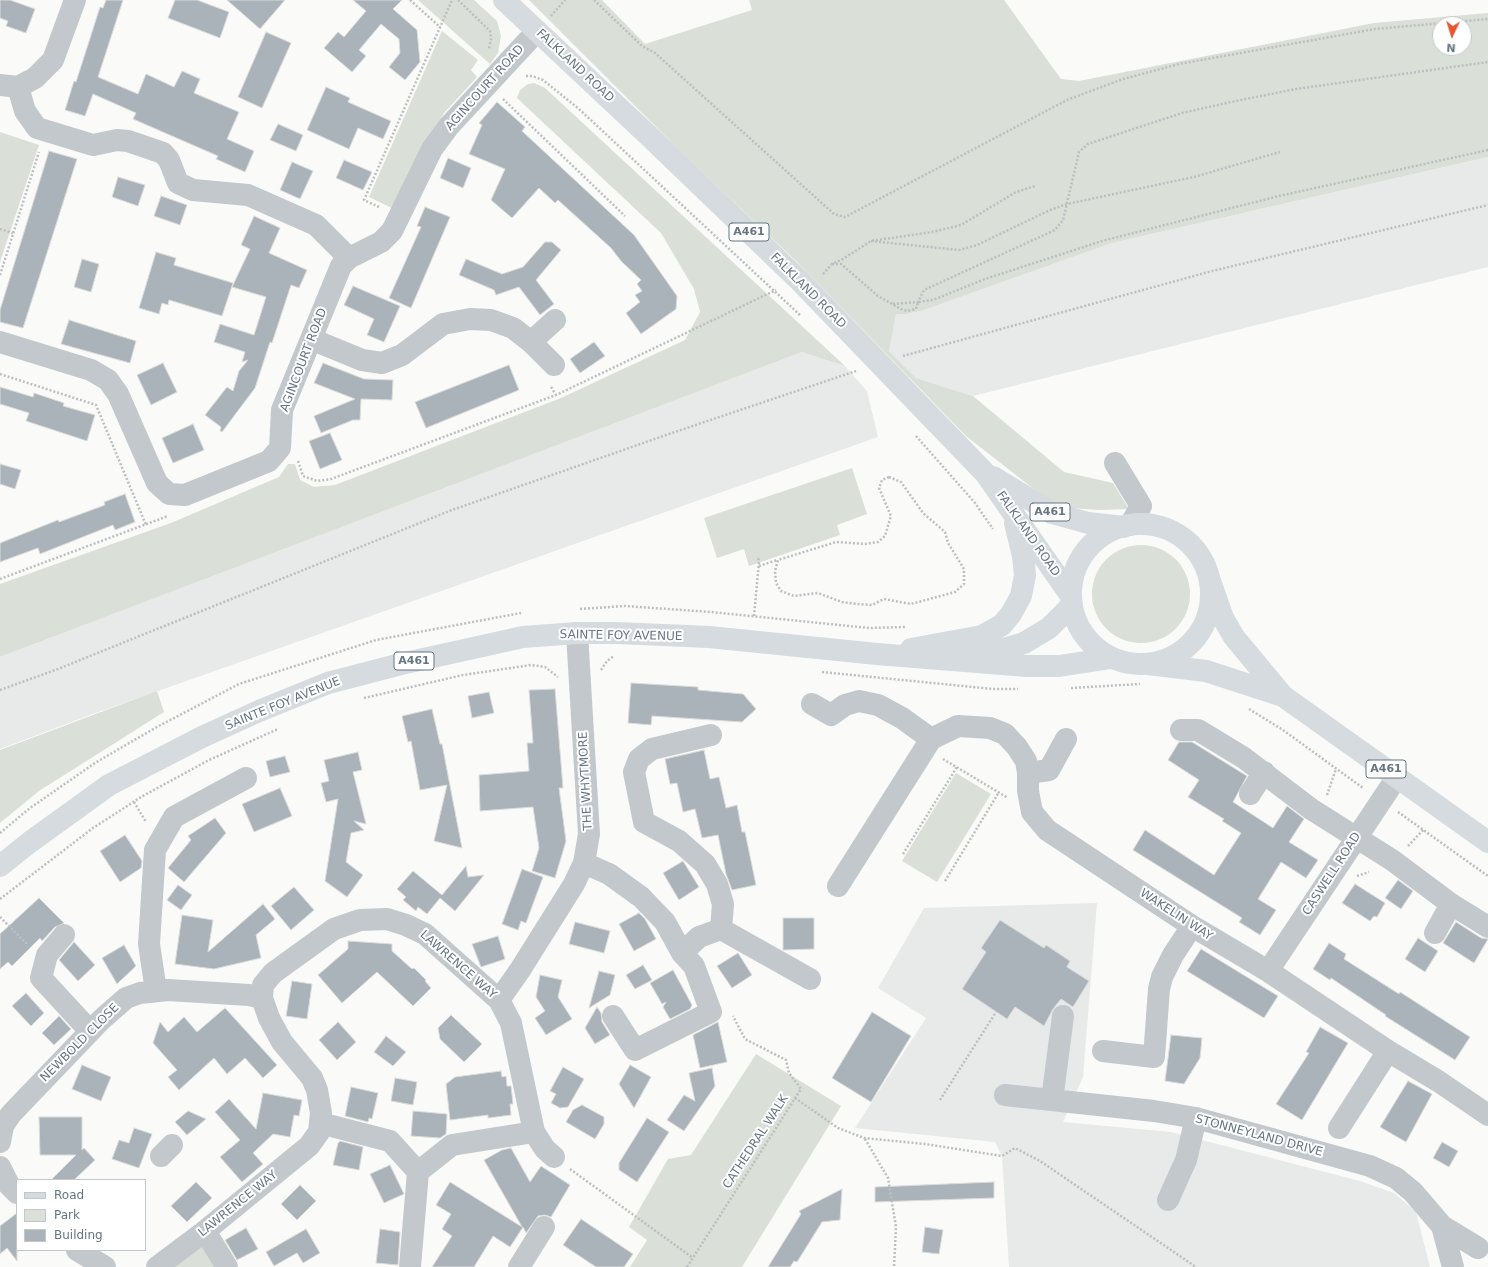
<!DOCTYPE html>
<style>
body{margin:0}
#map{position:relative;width:1488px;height:1267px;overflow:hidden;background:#fafaf8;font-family:"DejaVu Sans",sans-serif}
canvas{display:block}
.legend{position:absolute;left:16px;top:1179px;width:130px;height:72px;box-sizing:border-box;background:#fff;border:1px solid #c1c8cd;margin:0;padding:5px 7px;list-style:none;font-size:12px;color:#657683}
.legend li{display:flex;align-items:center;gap:8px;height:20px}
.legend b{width:20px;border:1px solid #c1c8cd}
.north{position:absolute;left:1432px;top:16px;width:40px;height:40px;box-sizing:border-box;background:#fff;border:1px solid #c1c8cd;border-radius:50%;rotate:184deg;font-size:11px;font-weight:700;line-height:16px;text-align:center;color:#657683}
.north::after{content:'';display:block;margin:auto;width:14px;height:18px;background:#e4572e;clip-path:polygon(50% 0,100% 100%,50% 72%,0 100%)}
</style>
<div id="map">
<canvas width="1488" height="1267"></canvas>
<ul class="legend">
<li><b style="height:5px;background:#d6dbdf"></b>Road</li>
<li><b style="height:11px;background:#dadfd7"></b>Park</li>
<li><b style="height:11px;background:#aab3b9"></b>Building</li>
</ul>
<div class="north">N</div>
</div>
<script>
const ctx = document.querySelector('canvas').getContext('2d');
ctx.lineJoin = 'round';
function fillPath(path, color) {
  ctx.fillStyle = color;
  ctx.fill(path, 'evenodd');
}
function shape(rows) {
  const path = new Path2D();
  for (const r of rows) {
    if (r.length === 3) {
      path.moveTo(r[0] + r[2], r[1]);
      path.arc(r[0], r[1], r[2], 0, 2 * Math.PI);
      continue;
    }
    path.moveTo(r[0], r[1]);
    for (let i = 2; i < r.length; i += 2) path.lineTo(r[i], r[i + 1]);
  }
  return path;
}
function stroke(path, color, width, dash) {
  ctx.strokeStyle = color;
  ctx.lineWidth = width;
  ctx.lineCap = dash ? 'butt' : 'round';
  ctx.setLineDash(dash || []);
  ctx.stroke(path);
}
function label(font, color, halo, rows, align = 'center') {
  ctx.font = font + ' "DejaVu Sans",sans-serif';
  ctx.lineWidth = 4;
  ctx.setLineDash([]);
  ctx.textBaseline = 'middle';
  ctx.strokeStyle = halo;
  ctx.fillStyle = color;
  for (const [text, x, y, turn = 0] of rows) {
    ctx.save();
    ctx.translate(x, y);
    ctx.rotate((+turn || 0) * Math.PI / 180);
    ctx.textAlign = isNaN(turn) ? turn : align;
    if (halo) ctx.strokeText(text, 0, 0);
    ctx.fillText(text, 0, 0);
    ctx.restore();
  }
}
fillPath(shape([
 [1488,157,1488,267,973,396,916,378,889,351,896,314,907,314,924,310,1112,243],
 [802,352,845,366,867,391,878,437,90,715,0,749,0,657],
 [1097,903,1083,1077,1063,1122,1171,1132,1360,1181,1394,1193,1416,1212,1430,1267,1009,1267,1002,1156,995,1142,855,1128,926,1018,878,988,924,908]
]), '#e8e9e9');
fillPath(shape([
 [418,0,474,0,497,21,501,36,498,53,490,64],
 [529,0,602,0,645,44,752,10,749,0,1004,0,1061,79,1079,81,1374,23,1488,13,1488,157,1112,243,924,310,907,314,896,314,889,351,916,378,973,396,1064,472,1113,483,1129,509,1099,510,1069,508,1044,497,966,436,798,263,679,150],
 [1440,24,1464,24,1464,48,1440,48],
 [442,31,478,60,471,70,477,77,444,113,421,153,394,209,369,197],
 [534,83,545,88,845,366,802,352,0,657,0,584,171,523,279,477,288,464,295,464,300,480,314,487,335,485,561,398,685,340,700,312,694,289,661,233,517,98,520,90,528,84],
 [0,132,39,145,0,262],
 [852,468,867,514,837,525,840,535,749,566,744,549,717,558,704,518],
 [1141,594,49],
 [157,691,164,712,39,791,0,823,0,750],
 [956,773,991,794,937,882,902,861],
 [756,1054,841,1106,742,1267,630,1267,647,1240,629,1227,668,1159,691,1155],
 [205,1231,227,1267,157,1267]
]), '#dadfd7');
const building = shape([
 [0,0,10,0,35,9,26,33,6,26,8,21,0,18,0,0],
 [106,0,123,0,98,77,138,94,146,74,174,87,182,71,200,79,194,93,239,112,227,139,254,151,245,172,216,159,218,156,133,119,136,113,93,94,85,116,65,110,74,81,76,82,100,7,103,8,106,0],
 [175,0,197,0,229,12,220,38,168,18,175,0],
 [227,0,285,0,260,29,227,0],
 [353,0,402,0,393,9,417,30,420,62,405,80,389,67,400,53,399,39,381,24,359,50,366,56,352,72,324,48,338,32,344,37,366,11,353,0],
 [266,32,291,43,262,108,238,97,266,32],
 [326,87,350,98,348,102,391,121,383,139,358,128,349,149,307,130,326,87],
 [497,102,525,127,522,131,634,235,677,296,676,309,641,334,626,313,640,302,635,295,642,291,637,284,641,280,621,261,611,248,558,200,555,203,539,188,512,218,491,200,505,169,469,154,482,125,479,123,497,102],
 [278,124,303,135,296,151,270,140,278,124],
 [49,151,77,159,23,328,0,322,0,310,49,151],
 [448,158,471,168,463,188,440,178,448,158],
 [344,160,372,172,363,190,336,178,344,160],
 [292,162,313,171,300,199,280,190,292,162],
 [118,177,145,185,138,206,112,197,118,177],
 [161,196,187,205,180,225,154,216,161,196],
 [425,207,450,217,411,308,389,298,421,227,417,226,425,207],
 [254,216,280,228,269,253,307,270,299,288,291,285,272,343,270,342,255,388,222,432,220,431,221,427,205,415,227,387,233,391,239,371,248,360,242,362,245,352,214,342,220,324,254,335,266,297,232,287,250,249,241,245,254,216],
 [545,242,552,242,561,250,536,280,554,304,540,315,519,287,496,295,494,290,459,275,466,259,502,274,523,267,545,242],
 [156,252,176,258,174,265,233,283,222,316,169,300,168,305,162,303,159,314,139,308,156,252],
 [82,259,99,264,91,292,74,287,82,259],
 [353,286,400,306,384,342,367,335,374,319,344,305,353,286],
 [69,320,136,341,130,363,61,344,69,320],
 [594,342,605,356,580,373,570,359,594,342],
 [163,363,177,392,151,405,137,375,163,363],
 [323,363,364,379,393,380,392,400,361,399,360,420,353,420,321,433,314,416,355,399,314,383,323,363],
 [509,365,519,390,426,428,415,402,509,365],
 [0,387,33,397,34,393,64,403,63,406,95,415,87,441,26,421,29,413,0,404,0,387],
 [193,424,204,450,173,463,162,438,193,424],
 [330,433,342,460,320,469,309,441,330,433],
 [0,464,21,470,15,489,0,484,0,464],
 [125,494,135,522,115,530,113,525,40,554,38,548,0,562,0,543,58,520,59,522,105,505,104,502,125,494],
 [631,683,698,687,698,690,743,694,756,709,742,722,652,716,651,725,628,723,631,683],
 [555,689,563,788,559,788,566,841,555,878,532,871,539,848,533,807,480,811,479,775,529,771,527,743,533,743,529,690,555,689],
 [489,692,494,713,472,718,468,696,489,692],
 [432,709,440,744,442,744,462,848,434,841,447,785,420,790,411,741,408,742,402,716,432,709],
 [1179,742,1192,742,1247,776,1233,802,1273,828,1287,806,1304,819,1289,842,1318,860,1306,878,1281,862,1258,899,1276,910,1260,935,1239,922,1242,918,1133,850,1145,830,1214,875,1241,833,1222,821,1224,819,1188,797,1199,780,1168,760,1179,742],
 [704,750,710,779,719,777,726,808,737,805,742,832,745,832,756,885,732,890,726,874,718,835,702,838,695,809,683,812,677,783,670,784,665,759,704,750],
 [358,752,362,770,353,772,366,824,354,821,364,830,351,833,346,862,363,875,347,897,325,881,338,799,326,802,321,783,329,781,324,760,358,752],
 [285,756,290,772,270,777,266,761,285,756],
 [280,788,292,816,254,832,242,804,280,788],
 [215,818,226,833,184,882,168,868,191,840,188,836,215,818],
 [125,835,142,861,141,868,120,882,100,851,125,835],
 [683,861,699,887,679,900,663,873,683,861],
 [466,866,468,877,484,875,455,911,440,898,427,914,418,907,416,911,403,900,406,897,397,889,413,871,442,895,466,866],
 [522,869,543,877,526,923,521,921,518,930,502,924,522,869],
 [1398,880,1413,891,1401,909,1385,898,1398,880],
 [1355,884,1385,903,1377,917,1374,916,1370,921,1342,903,1355,884],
 [178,885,192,895,181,910,167,900,178,885],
 [294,887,314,910,291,930,271,906,294,887],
 [39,898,64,923,55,927,42,941,40,938,12,966,8,962,0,969,0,934,39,898],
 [263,904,275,919,256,935,261,958,214,969,175,964,182,915,213,920,208,952,263,904],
 [639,913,645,919,656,939,634,951,619,924,639,913],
 [783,918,814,918,814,949,783,950,783,918],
 [1000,920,1044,948,1046,945,1070,961,1067,967,1089,981,1073,1007,1061,999,1053,1009,1044,1026,1015,1007,1007,1019,962,989,986,952,981,948,1000,920],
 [575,922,610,931,604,953,569,944,575,922],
 [1456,922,1481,938,1488,939,1474,963,1443,943,1456,922],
 [498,936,505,959,481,967,472,944,498,936],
 [1418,938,1438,951,1425,972,1405,959,1418,938],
 [348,941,392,944,392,951,412,969,414,968,426,980,425,981,431,988,413,1006,377,972,342,1003,318,975,348,949,348,941],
 [74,942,95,965,78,981,59,960,74,942],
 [1329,943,1346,954,1344,959,1399,994,1400,992,1470,1037,1455,1060,1385,1016,1386,1015,1331,978,1330,980,1313,969,1329,943],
 [124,945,136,966,117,984,102,958,124,945],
 [1201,949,1278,996,1264,1018,1187,971,1201,949],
 [738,953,752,975,732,988,717,966,738,953],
 [643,965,652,980,635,989,626,975,643,965],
 [673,970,692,1005,690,1009,670,1019,663,1007,666,1002,662,1004,650,983,673,970],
 [599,971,615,975,610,995,589,1008,599,971],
 [540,975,562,980,558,997,572,1019,546,1035,535,1018,545,1011,536,997,540,975],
 [292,981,312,984,307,1019,286,1016,292,981],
 [26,993,44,1013,31,1026,12,1006,26,993],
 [597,1007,601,1013,602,1022,610,1035,595,1044,585,1028,597,1007],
 [225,1008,277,1065,263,1078,245,1058,227,1074,214,1058,179,1090,168,1077,177,1070,153,1043,160,1022,168,1032,184,1017,197,1032,225,1008],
 [872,1012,911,1036,871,1102,832,1078,872,1012],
 [451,1015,482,1044,464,1062,440,1039,438,1028,451,1015],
 [59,1016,71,1029,54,1045,42,1033,59,1016],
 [338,1022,356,1042,337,1060,319,1040,338,1022],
 [718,1022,727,1062,700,1068,693,1035,718,1022],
 [1320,1027,1348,1043,1302,1120,1276,1104,1309,1053,1306,1052,1320,1027],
 [1171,1035,1202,1038,1200,1058,1184,1084,1165,1081,1171,1035],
 [386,1036,406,1052,393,1066,374,1052,386,1036],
 [82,1065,111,1077,101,1101,72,1089,82,1065],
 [630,1065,651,1077,634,1108,619,1084,630,1065],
 [563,1067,584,1079,568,1107,560,1108,551,1103,556,1094,550,1091,563,1067],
 [712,1068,715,1086,684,1131,667,1120,684,1095,695,1101,689,1073,712,1068],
 [501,1071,502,1077,506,1076,507,1086,511,1086,513,1104,510,1104,511,1115,488,1118,488,1115,450,1120,446,1084,455,1077,501,1071],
 [395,1078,417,1082,413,1105,391,1101,395,1078],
 [1408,1081,1432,1094,1406,1142,1380,1127,1408,1081],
 [351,1087,378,1093,372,1119,369,1118,368,1122,345,1116,351,1087],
 [263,1093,302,1100,299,1116,294,1115,290,1137,273,1134,253,1153,263,1164,242,1182,220,1157,240,1140,215,1112,229,1099,256,1129,263,1093],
 [582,1105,604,1117,604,1124,595,1139,566,1122,573,1110,582,1105],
 [188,1111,206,1119,187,1135,175,1122,188,1111],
 [413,1111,447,1114,446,1134,440,1138,411,1136,413,1111],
 [39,1117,82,1117,82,1150,84,1148,95,1160,74,1180,51,1180,76,1155,40,1155,39,1117],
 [647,1118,669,1132,637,1182,619,1170,619,1163,647,1118],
 [134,1128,152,1134,139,1168,112,1159,119,1140,129,1143,134,1128],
 [340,1141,363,1147,359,1170,333,1165,338,1143,340,1141],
 [1442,1142,1458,1151,1449,1167,1433,1158,1442,1142],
 [511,1148,530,1182,541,1166,570,1185,551,1217,545,1215,538,1216,526,1233,523,1227,510,1247,493,1236,474,1267,432,1267,452,1236,442,1229,451,1214,436,1205,450,1182,522,1227,484,1160,502,1150,511,1148],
 [390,1165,404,1194,384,1203,370,1174,390,1165],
 [196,1182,212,1198,187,1222,171,1206,196,1182],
 [994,1182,994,1198,875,1202,875,1187,994,1182],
 [300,1185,316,1201,297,1220,281,1204,300,1185],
 [842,1189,840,1220,822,1222,797,1262,794,1261,790,1267,768,1267,801,1214,799,1211,842,1189],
 [17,1213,17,1261,7,1248,0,1254,0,1226,17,1213],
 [581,1219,633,1254,624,1267,596,1267,563,1245,581,1219],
 [925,1227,943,1230,939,1254,922,1252,925,1227],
 [246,1228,258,1249,237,1260,225,1240,246,1228],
 [306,1229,320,1253,303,1263,297,1253,274,1266,266,1252,306,1229],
 [380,1229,400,1232,398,1265,376,1263,380,1229]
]);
fillPath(building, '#aab3b9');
stroke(building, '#dcdcda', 1);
stroke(shape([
 [410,0,440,27],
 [458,0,490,31,491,39,489,49],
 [594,0,642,46,655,53,834,214,845,217,1067,100,1123,79,1179,64,1375,29,1488,19],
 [551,16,565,0],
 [526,76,532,76,543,80,579,109,800,315],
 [503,99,625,216],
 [379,207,364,200,452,0],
 [0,229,13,233],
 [871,241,959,250,977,245,1050,210,1067,204,1194,177,1280,152],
 [832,264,841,264,878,296,901,309,907,311,916,309,918,302,933,300,985,279,1102,241,1279,196,1488,150],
 [823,274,832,264,843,259,871,241,932,232,961,225,1016,192,1035,186],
 [0,275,39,152],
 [893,304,918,302,924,290,1055,230,1063,220,1079,152,1088,144,1182,113,1231,102,1296,89,1488,62],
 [903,356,1212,271,1488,205],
 [0,374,96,405,146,525],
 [551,387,556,395],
 [916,436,975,503,993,529],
 [298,461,303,476,317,481,331,479,556,395,776,290],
 [889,477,901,482,923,513,945,532,948,543,964,569,964,584,955,592,911,604,884,599,872,605,857,604,842,602,818,593,794,596,781,591,776,583,775,571,778,560,836,542,865,544,878,542,885,536,891,516,879,488,882,480,889,477],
 [759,566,777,560],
 [0,579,168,516],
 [580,609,625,606,711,612,869,628,905,627],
 [754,616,759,562,758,557],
 [601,670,607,661,614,656],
 [822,672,993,689,1018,689],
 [1071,688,1140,684],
 [0,690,58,669,452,510,666,435,856,371],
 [364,698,463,675,531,665,545,667,558,677],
 [1249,709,1283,730,1363,788],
 [943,759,1008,798],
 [1327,795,1336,769],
 [134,802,146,822],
 [1398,812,1488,876],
 [0,833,30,808,95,763,155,728,239,684,376,640,521,613],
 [1408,846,1424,829],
 [903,854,957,767],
 [1357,876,1369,872],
 [945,881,999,792],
 [0,899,93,828,141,797,209,760,278,729],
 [0,917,28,945],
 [795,1098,838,1128,864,1138,925,1144,1002,1156,1015,1148,1040,1161,1196,1267],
 [940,1100,996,1012],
 [865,1139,888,1178,896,1227,894,1267],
 [570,1169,693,1258],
 [687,1267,801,1089,789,1073,786,1060,745,1039,733,1016]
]), '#bbbfc2', 2.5, [2, 2]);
stroke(shape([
 [0,85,18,87,35,78,53,60,75,0],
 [18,87,25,111,37,128,93,145,117,140,128,141,163,153,169,160,178,183,193,190,248,195,316,225,349,258],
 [311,339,362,360,382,363,402,355,443,324,470,319,491,320,513,328,531,342,554,365],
 [0,342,91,370,108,380,118,394,157,483,169,494,185,495,269,461,280,448,282,410,341,266,349,258,381,242,392,231,432,149,449,126,537,31],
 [531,342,555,320],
 [1115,463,1141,506,1130,525],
 [812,704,831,715,845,705,859,701,878,705,902,718,931,739],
 [1181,730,1198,730,1244,758,1311,809,1392,860,1451,904,1488,927],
 [711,735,652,749,639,759,634,772,644,822,679,841,705,864,717,884,723,904,721,929],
 [1028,773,1049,770,1066,739],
 [1250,794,1264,772],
 [584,863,609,874,641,897,665,922,682,953,694,966,711,1012,635,1050,613,1016],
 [838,886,931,739,958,726,990,728,1005,734,1017,747,1026,761,1028,773,1028,791,1032,812,1047,830,1192,926,1268,971,1388,1051,1438,1081,1488,1115],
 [1435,933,1451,904],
 [64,935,47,955,41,978,90,1031],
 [682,953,699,937,721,929,810,979],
 [1268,971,1397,777],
 [156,991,149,944,155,850,174,817,246,778],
 [499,1000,520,970,574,884,584,863,589,834,577,633],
 [1103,1051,1154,1057,1159,989,1162,977,1173,955,1192,926],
 [1005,1095,1154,1111,1196,1118,1370,1166,1396,1178,1413,1192,1442,1226,1478,1248],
 [1052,1100,1063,1016],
 [320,1123,390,1141,418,1172],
 [1339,1128,1388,1051],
 [0,1142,3,1126,11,1114,101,1020,126,998,140,993,168,990,249,995,262,998],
 [161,1156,172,1145],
 [0,1167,9,1185,17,1193],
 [1168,1200,1186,1160,1196,1118],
 [1442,1226,1453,1267],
 [205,1231,227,1267],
 [77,1250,105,1267],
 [157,1267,205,1231,309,1146,319,1132,321,1113,317,1090,312,1078,282,1042,269,1018,262,998,263,985,273,973,334,929,360,920,387,919,406,925,425,934,499,1000,511,1023,534,1132,545,1149,554,1157],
 [410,1267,418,1172,452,1145,534,1132],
 [519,1267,544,1227]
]), '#c3c8cc', 22);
stroke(shape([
 [1210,581,1223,618,1234,637,1283,696,1488,842],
 [1148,664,1206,671,1283,696]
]), '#d6dbdf', 22);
stroke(shape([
 [504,0,650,137,800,281,985,473,1071,596],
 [993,477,1052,513,1088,523,1124,527],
 [1141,594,70],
 [911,649,982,636,1002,625,1011,614,1021,596,1025,575,1023,556,1015,523],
 [975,657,1024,643,1049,628,1072,605],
 [0,866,30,842,109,785,202,737,259,711,328,683,401,664,523,637,577,633,617,633,709,637,877,654,1027,666,1059,666,1111,658]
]), '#d6dbdf', 22);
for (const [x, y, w] of [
 [749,232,40],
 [1050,512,40],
 [414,661,40],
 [1386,769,40]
]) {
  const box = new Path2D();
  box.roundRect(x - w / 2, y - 9, w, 18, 3);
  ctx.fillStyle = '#fff';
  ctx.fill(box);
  stroke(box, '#657683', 1);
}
label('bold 11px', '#657683', null, [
 ["A461",749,232],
 ["A461",1050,512],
 ["A461",414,661],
 ["A461",1386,769]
]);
label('12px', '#657683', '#fff', [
 ["FALKLAND ROAD",575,66,43],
 ["AGINCOURT ROAD",485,88,-48],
 ["FALKLAND ROAD",808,291,45],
 ["AGINCOURT ROAD",304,360,-69],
 ["FALKLAND ROAD",1028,534,55],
 ["SAINTE FOY AVENUE",621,636,1],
 ["SAINTE FOY AVENUE",283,704,-22],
 ["THE WHYTMORE",586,781,-93],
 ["CASWELL ROAD",1332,874,-57],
 ["WAKELIN WAY",1176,915,33],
 ["LAWRENCE WAY",458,965,41],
 ["NEWBOLD CLOSE",80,1043,-45],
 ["STONNEYLAND DRIVE",1259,1136,15],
 ["CATHEDRAL WALK",756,1142,-57],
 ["LAWRENCE WAY",238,1204,-39]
]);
</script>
